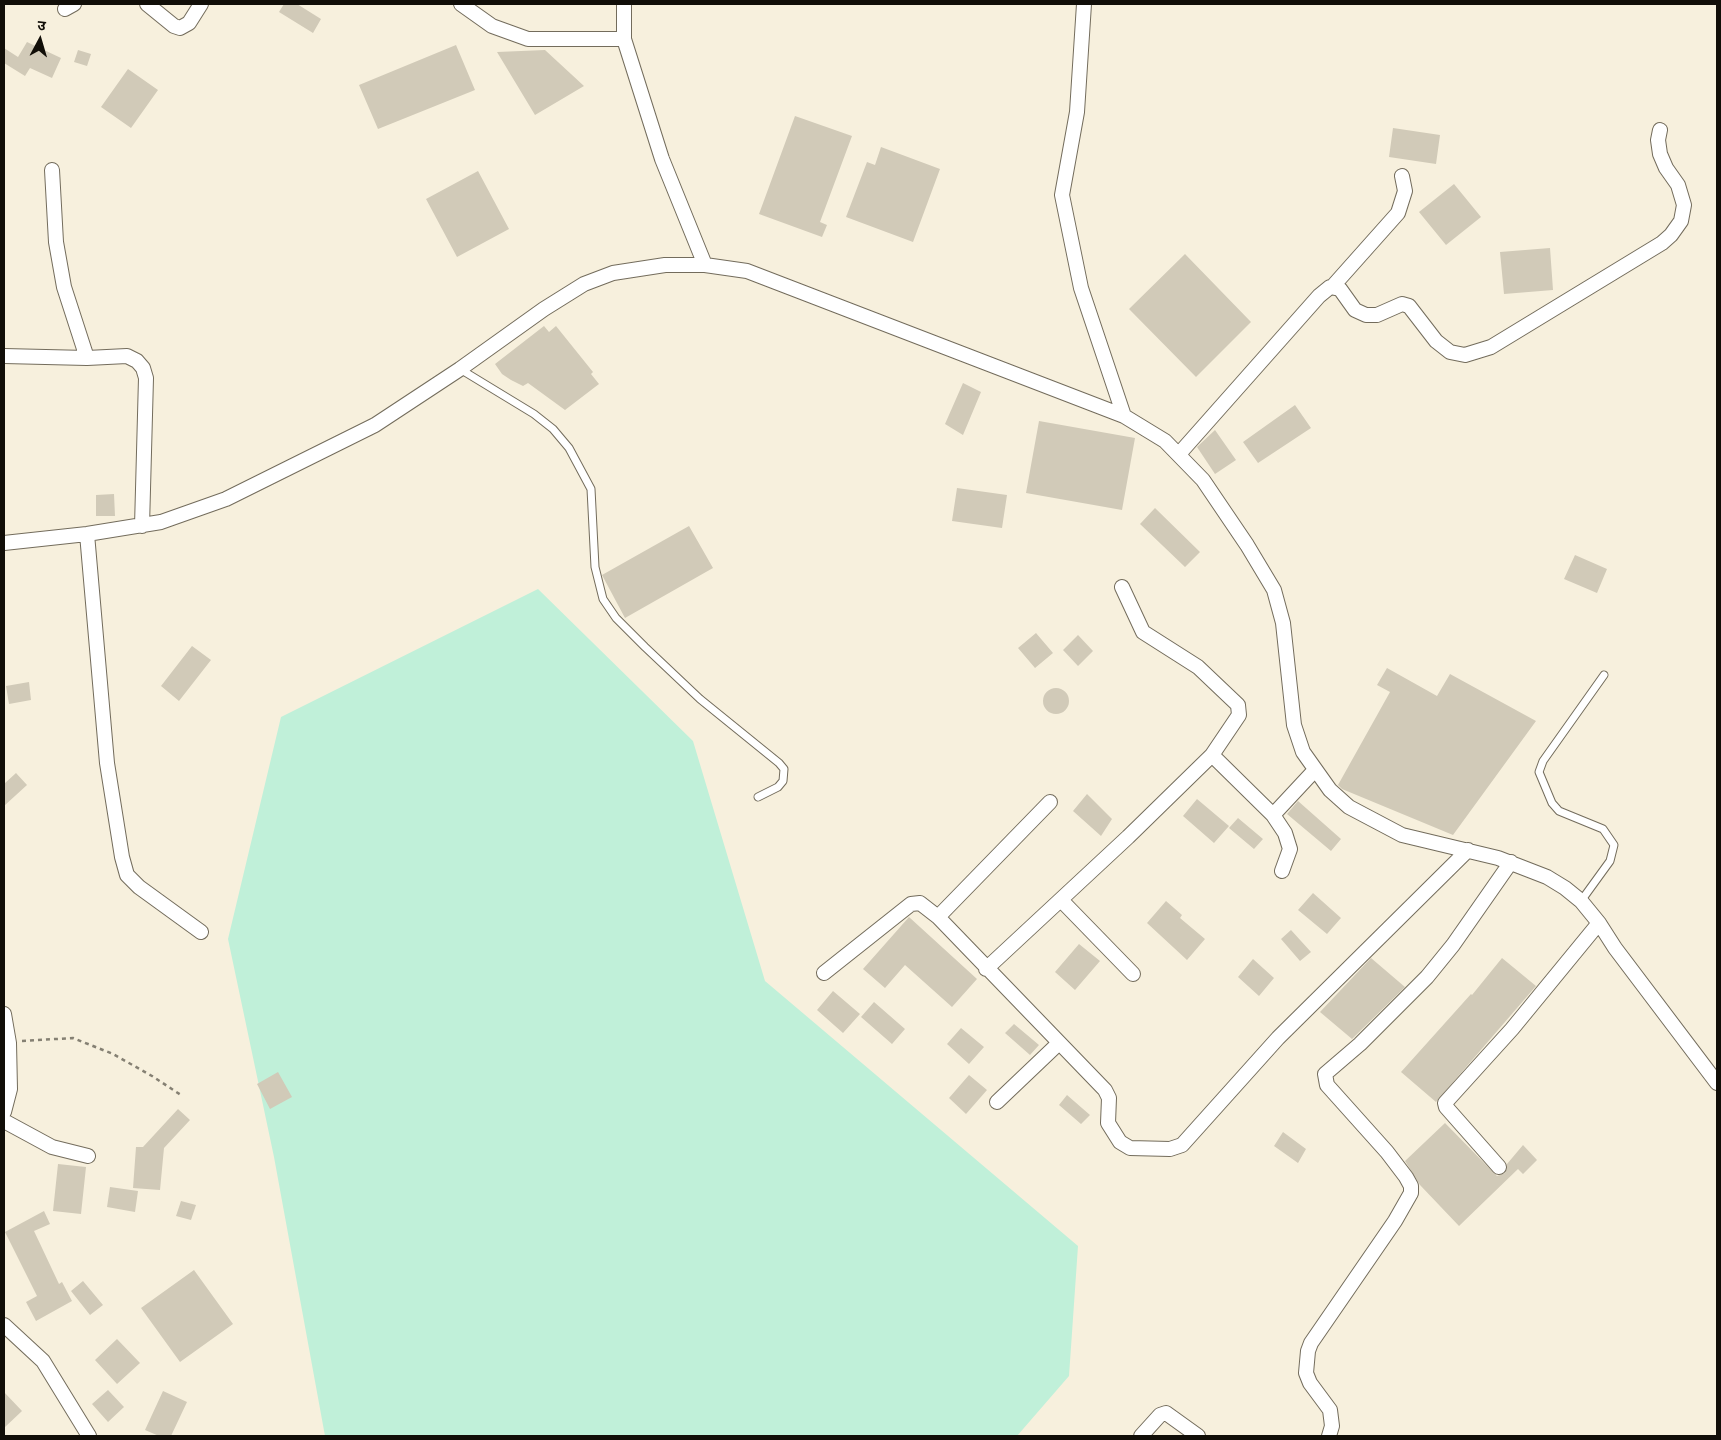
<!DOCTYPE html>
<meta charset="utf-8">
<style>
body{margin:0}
#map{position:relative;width:1721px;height:1440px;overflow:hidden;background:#f7f0dd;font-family:"Libre Baskerville","Noto Sans Devanagari",serif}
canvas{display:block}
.frame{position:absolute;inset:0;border:5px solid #110e08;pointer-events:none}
.north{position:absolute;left:15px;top:15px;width:50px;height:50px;-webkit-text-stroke:4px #f7f0dd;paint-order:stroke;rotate:6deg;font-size:14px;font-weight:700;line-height:20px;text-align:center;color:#110e08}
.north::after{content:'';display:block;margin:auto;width:18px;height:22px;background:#110e08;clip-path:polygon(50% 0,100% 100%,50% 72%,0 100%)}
</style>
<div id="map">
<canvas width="1721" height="1440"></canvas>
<div class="frame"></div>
<div class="north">उ</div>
</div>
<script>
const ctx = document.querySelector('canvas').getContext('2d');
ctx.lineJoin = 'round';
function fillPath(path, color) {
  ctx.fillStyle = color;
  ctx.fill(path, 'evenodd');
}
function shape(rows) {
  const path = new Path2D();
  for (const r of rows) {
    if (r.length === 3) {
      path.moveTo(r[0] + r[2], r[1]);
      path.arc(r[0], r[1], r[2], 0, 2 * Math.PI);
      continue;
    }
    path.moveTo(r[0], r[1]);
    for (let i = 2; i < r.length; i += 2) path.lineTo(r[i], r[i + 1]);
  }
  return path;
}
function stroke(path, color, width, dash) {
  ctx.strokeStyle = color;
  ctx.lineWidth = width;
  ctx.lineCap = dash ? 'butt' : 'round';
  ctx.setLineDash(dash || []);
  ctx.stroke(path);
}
fillPath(shape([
 [538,589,693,741,765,981,1078,1246,1069,1376,1017,1436,325,1436,274,1157,228,939,281,717]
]), '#c0f0d9');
fillPath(shape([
 [284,4,297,4,321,19,313,33,279,12],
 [27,42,61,58,52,78,30,68,25,76,4,63,4,48,18,57],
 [456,45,475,90,378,129,359,85],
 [78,50,91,54,87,66,74,62],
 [545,50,584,86,535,115,497,52],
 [128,69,158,90,131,128,101,107],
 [795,116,852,136,820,222,827,225,822,237,759,214],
 [1393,128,1440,135,1436,164,1389,157],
 [881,147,940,169,913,242,846,217,867,162,875,165],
 [478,171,509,229,457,257,426,199],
 [1454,184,1481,217,1446,245,1419,212],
 [1550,248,1553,290,1504,294,1500,252],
 [1185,254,1251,322,1196,377,1129,309],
 [544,326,549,332,556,326,593,372,591,374,599,384,565,410,528,383,523,386,511,380,502,374,495,364],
 [963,383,981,392,963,435,945,424],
 [1295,405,1311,428,1258,463,1243,442],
 [1039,421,1135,438,1122,510,1026,493],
 [1215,430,1236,460,1215,474,1197,447],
 [957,488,1007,495,1002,528,952,521],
 [114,494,115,516,96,516,96,495],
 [1155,508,1200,552,1185,567,1140,524],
 [689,526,713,568,625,618,602,575],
 [1575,555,1607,569,1597,593,1564,579],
 [1036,633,1053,653,1035,668,1018,648],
 [1078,635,1093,651,1078,666,1063,650],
 [192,646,211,660,179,701,161,686],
 [1387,668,1437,696,1450,674,1536,721,1453,835,1342,789,1338,785,1390,692,1377,685],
 [29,682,31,700,9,704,6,686],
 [1056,701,13],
 [16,773,27,785,4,806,4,784],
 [1087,794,1112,819,1101,836,1073,811],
 [1197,799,1229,826,1214,843,1183,816],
 [1298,801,1341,839,1331,851,1287,814],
 [1238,818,1263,839,1254,849,1229,828],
 [1313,893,1341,918,1327,934,1298,910],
 [1166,901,1182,915,1180,918,1205,939,1187,960,1147,923],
 [909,917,977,979,952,1007,905,965,885,988,863,969],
 [1291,930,1311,952,1300,961,1281,939],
 [1079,944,1100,961,1075,990,1055,972],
 [1371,958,1405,987,1352,1039,1320,1012],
 [1502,958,1536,986,1436,1102,1401,1072,1471,994,1472,995],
 [1253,959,1274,978,1259,996,1238,977],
 [833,991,860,1014,843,1033,817,1010],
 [874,1002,905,1029,892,1044,861,1017],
 [1014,1024,1039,1045,1030,1055,1005,1033],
 [961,1028,984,1047,969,1064,947,1044],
 [278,1072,292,1097,270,1109,257,1084],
 [969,1075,987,1090,966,1114,949,1098],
 [1067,1095,1090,1115,1081,1124,1059,1105],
 [178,1109,190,1120,164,1148,160,1190,133,1188,136,1147,143,1147],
 [1445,1123,1497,1176,1505,1173,1507,1164,1523,1145,1537,1160,1523,1174,1518,1169,1459,1226,1420,1185,1405,1161],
 [1283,1132,1306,1149,1298,1163,1274,1146],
 [58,1164,86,1167,81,1214,53,1211],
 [110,1187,138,1191,135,1212,107,1207],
 [181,1201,196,1205,191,1220,176,1216],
 [44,1211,50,1224,34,1231,59,1284,62,1282,72,1301,36,1321,26,1302,37,1296,5,1232],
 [194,1270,233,1324,180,1362,141,1308],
 [83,1281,103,1305,90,1315,71,1291],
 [117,1339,140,1363,117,1384,95,1360],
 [108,1390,124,1407,108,1422,92,1404],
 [163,1391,187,1402,171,1436,159,1436,145,1430],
 [4,1392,22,1411,4,1428]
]), '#d1cab8');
const service = shape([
 [460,369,534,414,553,429,569,448,591,489,595,567,603,599,616,618,645,647,700,699,779,763,784,769,783,781,778,787,758,797],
 [1581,901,1610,861,1614,845,1603,829,1559,811,1552,803,1539,772,1543,761,1604,675]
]);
const minor = shape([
 [147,4,174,26,180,28,189,23,201,4],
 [461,4,492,26,528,39,624,39],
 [624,4,624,39,662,159,705,265],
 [1084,4,1077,112,1062,195,1081,288,1124,416],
 [65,9,74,4],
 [52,170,56,242,64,287,87,358],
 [1333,286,1398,213,1405,191,1402,176],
 [4,356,87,358,127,356,137,361,143,368,146,378,142,526],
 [1179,454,1319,296,1330,287,1340,289,1355,310,1366,315,1377,315,1402,304,1409,306,1436,341,1450,352,1465,355,1491,347,1662,243,1671,235,1681,221,1684,205,1678,185,1666,168,1660,154,1658,140,1660,130],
 [87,534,107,763,122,857,127,875,139,887,201,932],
 [4,543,87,534,161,522,226,499,375,425,460,369,544,309,584,284,613,273,665,265,705,265,747,271,1124,416,1165,441,1203,480,1247,545,1274,590,1283,623,1294,725,1303,752,1330,790,1349,807,1402,835,1498,858,1547,877,1565,888,1581,901,1599,923,1615,948,1717,1083],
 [1212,755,1273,815,1285,833,1290,849,1282,871],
 [1273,815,1314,771],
 [1061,900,1133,974],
 [938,917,1050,802],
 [986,969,1128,837,1212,755,1239,715,1238,705,1198,667,1143,632,1122,587],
 [824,973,911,904,920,903,938,917,1105,1090,1109,1098,1108,1123,1120,1142,1130,1148,1170,1149,1182,1145,1278,1038,1468,850],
 [4,1014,9,1043,10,1089,4,1112],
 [997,1102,1059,1043],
 [4,1121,52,1147,88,1156],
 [1499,1167,1446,1107,1445,1103,1512,1029,1599,923],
 [4,1325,43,1361,89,1436],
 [1141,1436,1160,1415,1166,1413,1198,1436],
 [1329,1436,1332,1426,1330,1410,1310,1383,1306,1373,1308,1351,1311,1343,1395,1221,1411,1193,1411,1186,1406,1177,1387,1152,1327,1085,1325,1074,1360,1044,1427,977,1453,945,1511,862]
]);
stroke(service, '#736c5c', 9);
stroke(minor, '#736c5c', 16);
stroke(shape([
 [22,1041,73,1038,113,1054,152,1076,181,1095]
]), '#858073', 2.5, [4, 4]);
stroke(service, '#fff', 7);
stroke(minor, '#fff', 14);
</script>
